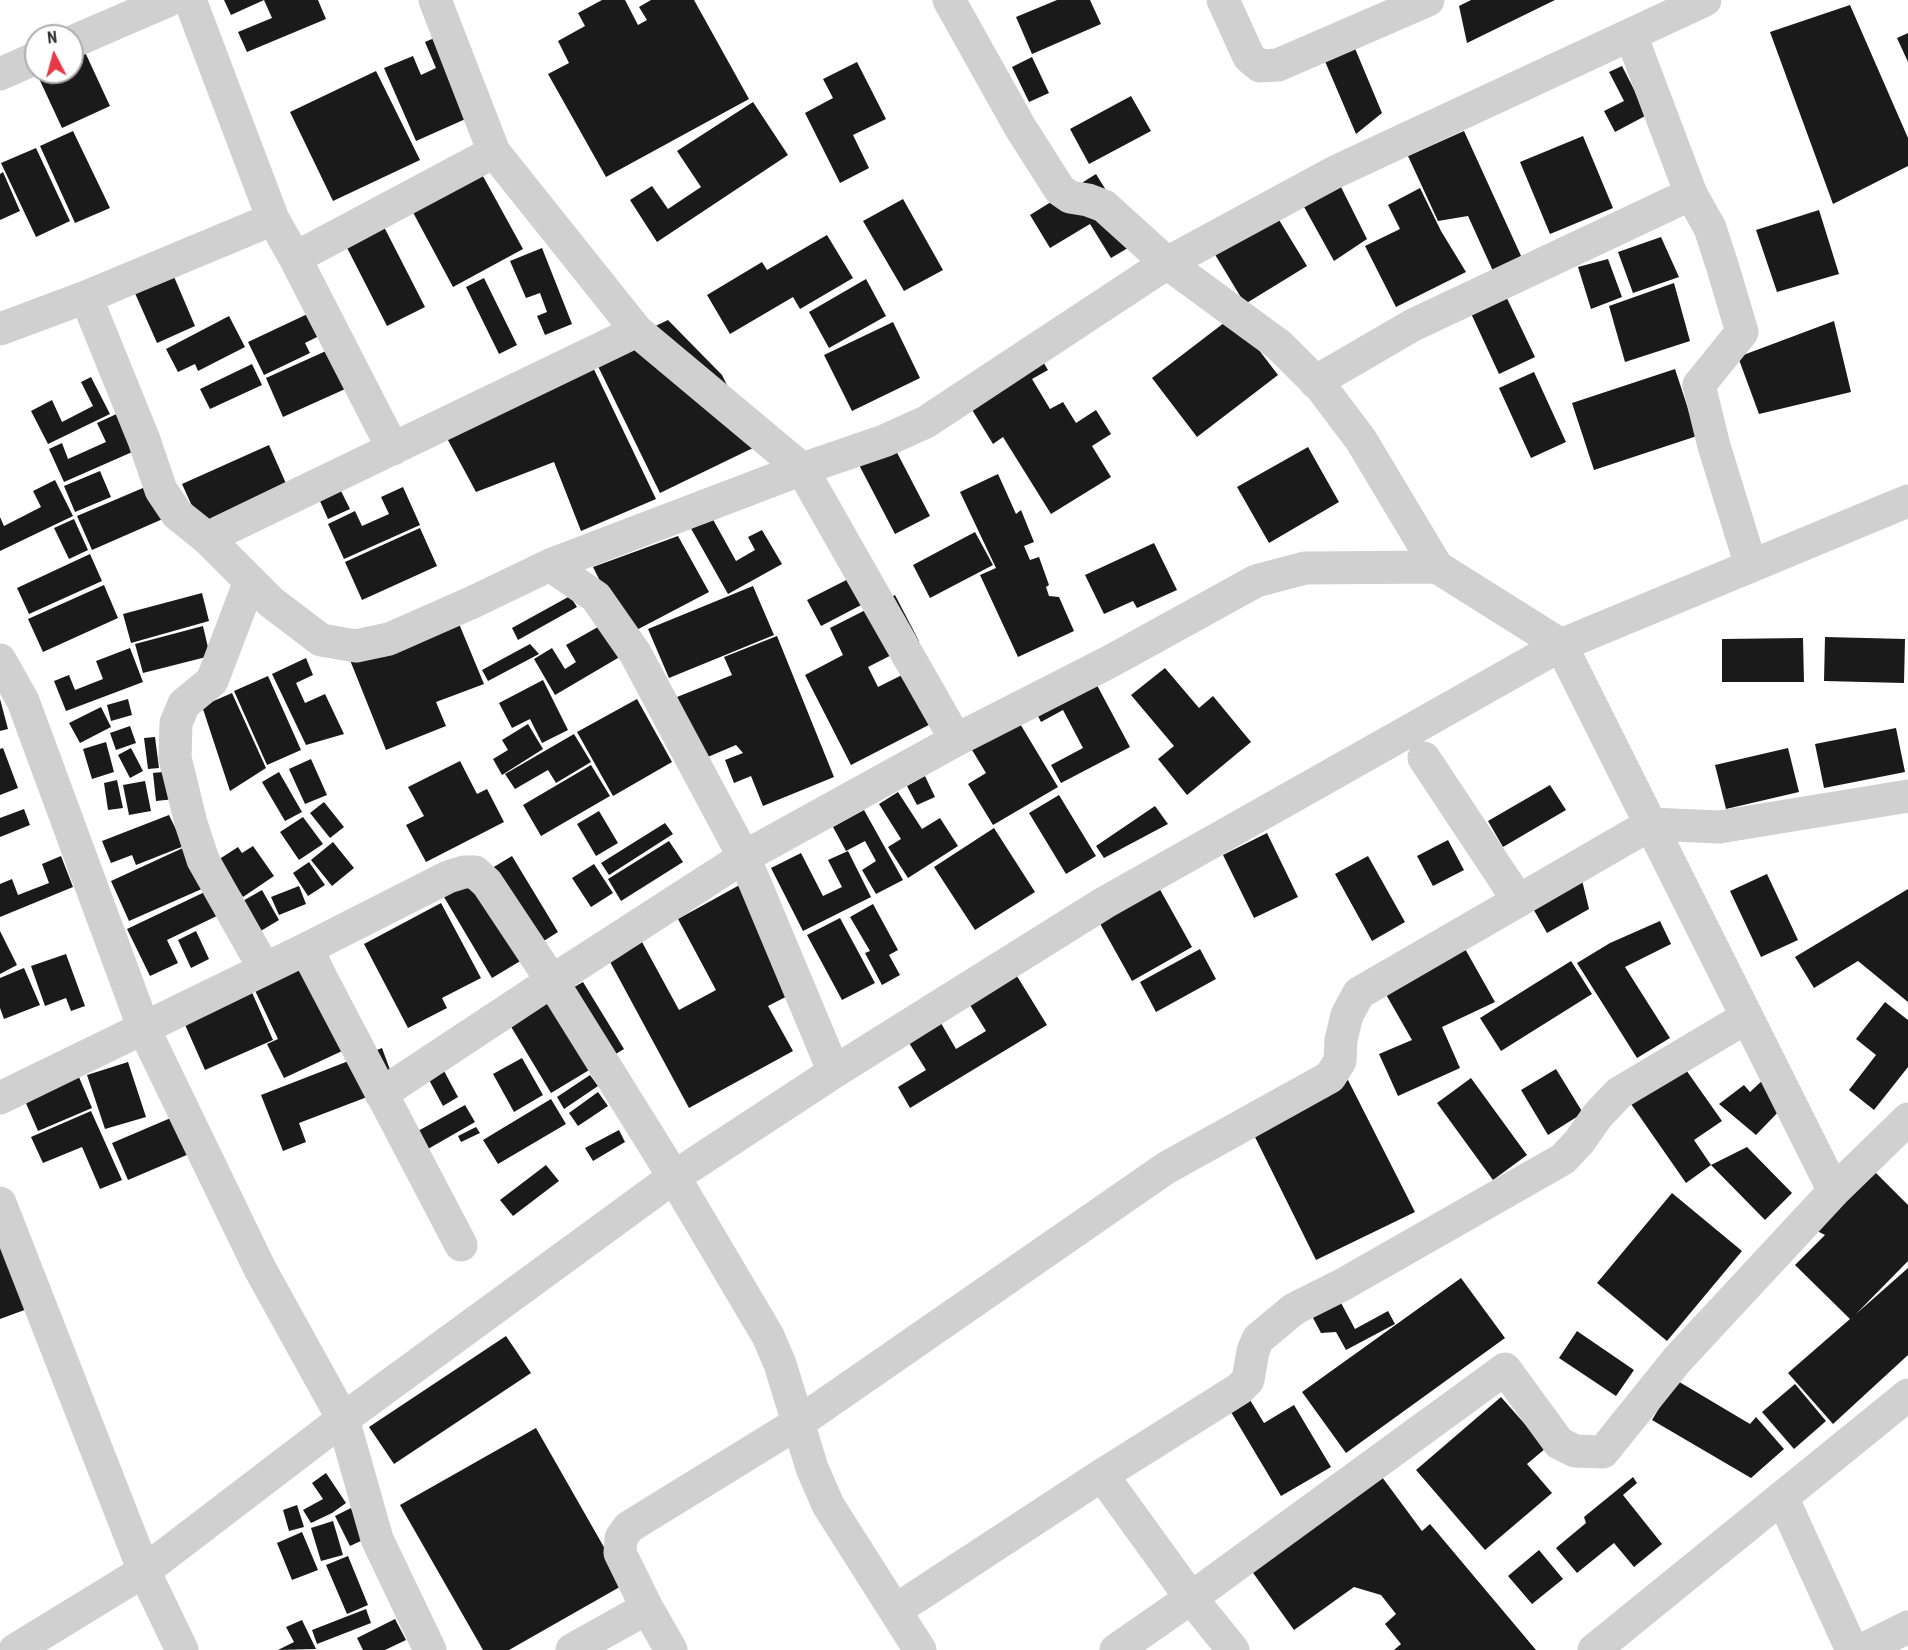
<!DOCTYPE html>
<style>
body{margin:0}
#map{position:relative;width:1908px;height:1650px;overflow:hidden;background:#fff;font-family:"Roboto Condensed",sans-serif}
canvas{display:block}
.north{position:absolute;left:24px;top:24px;width:60px;height:60px;box-sizing:border-box;background:#fff;border:2px solid #adadad;border-radius:50%;rotate:354deg;font-size:16px;font-weight:700;line-height:24px;text-align:center;color:#333}
.north::after{content:'';display:block;margin:auto;width:21px;height:27px;background:#e63946;clip-path:polygon(50% 0,100% 100%,50% 72%,0 100%)}
</style>
<div id="map">
<canvas width="1908" height="1650"></canvas>
<div class="north">N</div>
</div>
<script>
const ctx = document.querySelector('canvas').getContext('2d');
ctx.lineJoin = 'round';
function fillPath(path, color) {
  ctx.fillStyle = color;
  ctx.fill(path, 'evenodd');
}
function shape(rows) {
  const path = new Path2D();
  for (const r of rows) {
    path.moveTo(r[0], r[1]);
    for (let i = 2; i < r.length; i += 2) path.lineTo(r[i], r[i + 1]);
  }
  return path;
}
function stroke(path, color, width, dash) {
  ctx.strokeStyle = color;
  ctx.lineWidth = width;
  ctx.lineCap = dash ? 'butt' : 'round';
  ctx.setLineDash(dash || []);
  ctx.stroke(path);
}
fillPath(shape([
 [224,0,318,0,326,19,247,52,238,32,272,18,264,0,231,15],
 [602,0,625,0,638,25,647,20,639,7,651,0,694,0,749,99,606,177,548,74,569,63,558,41,585,26,578,13],
 [1057,0,1090,0,1101,24,1032,54,1016,17],
 [1471,0,1555,0,1467,43,1459,6],
 [1850,5,1908,138,1908,166,1833,204,1770,32],
 [453,30,488,109,416,141,384,68,413,56,421,75,436,68,425,42],
 [1908,33,1908,62,1897,38],
 [1354,46,1382,113,1356,134,1324,59],
 [84,50,110,106,62,128,36,72,72,72,72,55],
 [1032,57,1049,93,1029,102,1012,67],
 [857,62,886,119,853,135,869,168,840,183,805,113,833,98,823,79],
 [1622,66,1647,115,1615,132,1604,111,1624,101,1609,72],
 [376,71,420,160,333,201,290,112],
 [1131,96,1151,131,1089,164,1070,129],
 [753,102,788,155,657,242,630,200,652,186,668,209,701,187,677,151],
 [73,131,110,208,75,223,40,146],
 [1464,131,1522,258,1493,271,1468,216,1438,221,1408,156],
 [1583,136,1613,208,1550,234,1520,162],
 [36,148,70,221,36,237,1,163],
 [478,167,523,249,453,287,409,205],
 [3,172,20,211,0,220,0,174],
 [1096,174,1138,242,1111,258,1090,224,1050,248,1030,215],
 [1335,175,1367,239,1334,261,1298,196],
 [1420,188,1441,231,1466,272,1396,307,1365,246,1400,229,1388,205],
 [903,199,943,270,904,291,863,221],
 [1273,210,1307,266,1245,304,1211,248],
 [1819,210,1839,274,1777,292,1756,230],
 [380,219,425,307,387,326,342,238],
 [827,235,853,278,800,309,793,297,730,334,707,295,762,262,767,270],
 [1661,237,1679,277,1633,293,1618,252],
 [542,248,572,324,545,335,537,316,547,312,540,293,526,298,510,261],
 [1608,259,1622,297,1591,309,1578,267],
 [169,265,195,326,157,343,130,282],
 [484,278,517,345,499,354,466,287],
 [866,279,886,316,829,348,809,312],
 [1674,283,1690,341,1625,362,1609,306],
 [1503,290,1535,357,1499,374,1468,307],
 [316,310,327,332,305,343,310,353,264,375,248,342],
 [229,316,245,347,198,371,195,364,178,372,166,349],
 [1233,316,1278,375,1197,437,1152,378],
 [668,320,722,375,757,446,660,493,593,356],
 [1834,321,1851,392,1759,414,1738,357],
 [893,322,920,378,852,411,824,355],
 [337,346,354,385,283,417,266,378],
 [1039,355,1048,370,1032,379,1050,409,1063,402,1076,423,1096,410,1111,434,1092,446,1111,477,1051,514,1003,437,993,444,966,400],
 [590,361,656,499,581,531,554,462,476,492,442,429],
 [252,364,262,385,210,409,200,389],
 [1675,369,1697,436,1594,470,1572,403],
 [1534,372,1566,442,1531,458,1499,388],
 [91,377,110,414,48,444,31,411,52,400,62,422,93,406,81,382],
 [123,411,139,449,64,482,49,449,62,443,68,459,106,442,97,423],
 [892,443,930,516,895,534,857,461],
 [269,445,288,488,202,528,182,484],
 [1308,447,1339,502,1269,543,1237,487],
 [100,471,111,497,75,512,64,486],
 [998,474,1016,514,1021,510,1034,542,1024,546,1030,560,1039,557,1049,585,1046,587,1049,596,1059,597,1074,631,1018,657,980,575,996,568,960,492],
 [335,479,350,509,328,519,315,490],
 [55,480,73,516,0,551,0,517,4,526,41,507,33,491],
 [150,485,165,518,92,550,77,516],
 [403,487,420,525,344,559,328,524,355,511,362,526,389,514,381,497],
 [710,514,736,561,755,550,748,537,762,530,782,564,728,594,689,525],
 [74,519,88,550,69,559,54,528],
 [420,528,437,566,362,600,345,562],
 [975,532,993,565,930,598,913,565],
 [678,536,709,592,627,635,593,567],
 [1154,543,1177,590,1137,608,1133,601,1104,614,1085,575],
 [90,554,102,581,29,614,17,588],
 [874,566,888,591,821,626,807,600],
 [104,585,118,618,43,652,28,619],
 [753,586,774,635,669,678,648,629],
 [202,593,209,621,131,643,123,614],
 [895,595,919,641,868,667,878,687,928,662,954,712,851,765,805,675,843,655,830,628],
 [570,596,577,607,518,640,512,628],
 [450,602,484,684,436,702,446,726,386,750,344,645],
 [605,623,623,655,555,695,534,659,552,648,565,669,576,662,566,645],
 [203,626,210,656,143,673,135,644],
 [777,636,834,777,763,806,751,776,734,783,725,760,743,753,736,745,703,759,677,697,732,675,724,657],
 [1825,637,1905,639,1904,683,1824,681],
 [1803,638,1804,682,1722,682,1722,639],
 [530,644,539,654,488,681,482,670],
 [130,648,143,682,66,711,54,681,69,675,75,690,103,679,96,661],
 [306,658,313,675,296,683,305,703,325,694,344,734,306,745,272,674],
 [1165,668,1199,708,1213,696,1251,742,1187,795,1158,759,1174,746,1131,695],
 [1091,674,1130,747,1061,783,1051,765,1083,748,1063,710,1041,722,1032,704],
 [268,676,301,750,267,765,234,691],
 [543,680,568,730,542,743,530,719,512,728,499,703],
 [232,693,266,768,230,791,202,706],
 [0,699,8,729,0,731],
 [128,699,132,715,111,721,107,705],
 [637,699,672,762,613,796,577,732],
 [101,707,111,727,80,743,69,723],
 [1016,717,1058,787,993,825,968,784,986,773,969,745],
 [528,724,543,749,502,775,493,759,508,750,502,740],
 [130,726,136,743,116,750,110,733],
 [1896,728,1905,772,1824,788,1815,744],
 [574,734,591,762,556,783,548,770,515,789,505,774],
 [155,737,159,768,148,769,144,738],
 [106,742,114,772,92,779,83,749],
 [3,748,18,788,0,795,0,749],
 [131,748,143,771,130,778,118,755],
 [1788,748,1799,792,1726,809,1715,765],
 [311,759,327,795,305,804,289,769],
 [460,761,477,794,487,789,504,822,426,862,406,825,424,816,408,787],
 [591,765,610,796,541,836,523,805],
 [172,771,175,799,156,801,153,773],
 [279,772,302,812,285,821,262,782],
 [925,776,935,797,917,805,907,786],
 [117,780,123,808,108,810,104,783],
 [145,781,151,811,129,815,123,785],
 [1550,785,1566,810,1503,847,1488,821],
 [898,792,922,829,940,818,958,846,908,878,888,847,901,839,879,804],
 [1059,795,1096,856,1066,874,1029,813],
 [324,802,344,827,330,838,310,813],
 [1155,806,1168,824,1104,858,1096,846],
 [24,809,30,825,0,837,0,818],
 [864,810,903,880,876,894,862,870,876,861,865,841,846,851,833,827],
 [599,811,618,843,596,856,577,824],
 [169,815,184,846,136,865,132,855,111,863,102,841],
 [303,817,323,844,299,860,280,832],
 [665,823,673,834,609,875,601,863],
 [994,828,1035,892,975,930,934,867],
 [1267,833,1298,897,1254,918,1223,855],
 [1448,840,1464,870,1433,886,1417,856],
 [669,841,683,862,621,901,608,879],
 [333,842,354,868,332,886,311,860],
 [253,846,274,876,243,897,218,860,238,847,242,853],
 [185,847,204,888,129,921,111,881],
 [848,851,871,897,803,931,771,868,801,853,823,896,842,887,828,860],
 [61,856,73,887,0,917,0,884,12,879,18,895,49,883,42,864],
 [512,856,558,932,520,956,522,960,492,978,444,897],
 [1368,856,1405,922,1372,941,1335,874],
 [309,862,325,885,308,896,293,873],
 [594,864,613,893,591,907,572,878],
 [1767,874,1798,940,1761,957,1730,891],
 [1581,876,1589,909,1547,933,1531,905],
 [745,882,803,988,768,1006,793,1051,689,1108,609,960,642,942,679,1010,716,990,678,919],
 [299,886,306,904,279,915,271,897],
 [1158,886,1192,947,1132,981,1098,920],
 [211,889,223,913,167,940,178,963,150,976,127,929],
 [1908,889,1908,1002,1858,961,1814,988,1795,957],
 [262,890,279,920,259,932,241,902],
 [441,903,481,978,442,998,447,1008,408,1028,364,944],
 [873,904,898,950,889,955,900,975,882,985,865,953,870,951,850,917],
 [840,918,875,983,842,1000,807,935],
 [1660,921,1671,944,1625,967,1670,1038,1637,1058,1577,963,1610,943],
 [0,931,17,965,0,974],
 [196,931,209,959,191,968,178,940],
 [323,945,368,1039,284,1078,267,1044,278,1039,250,980],
 [1464,947,1495,1002,1442,1027,1460,1068,1398,1096,1379,1054,1412,1040,1384,991],
 [1200,949,1216,979,1156,1012,1140,982],
 [66,954,85,1006,71,1011,66,998,45,1006,31,966],
 [1571,961,1592,994,1501,1051,1480,1018],
 [24,968,40,1005,4,1019,0,1008,0,978],
 [1012,968,1047,1025,910,1108,898,1087,926,1070,906,1038,938,1018,956,1049,986,1031,965,997],
 [583,982,624,1049,551,1093,507,1020,541,1006],
 [250,988,273,1040,205,1070,182,1018],
 [1885,1002,1908,1020,1908,1067,1874,1110,1849,1090,1876,1055,1856,1039],
 [382,1048,396,1086,299,1123,306,1142,283,1151,261,1095],
 [522,1058,543,1095,514,1112,493,1074],
 [128,1062,146,1117,105,1129,87,1075],
 [1684,1067,1722,1121,1694,1140,1711,1165,1686,1183,1631,1104],
 [443,1069,458,1097,443,1106,428,1078],
 [1556,1069,1583,1113,1548,1135,1521,1090],
 [76,1070,92,1108,38,1131,22,1094],
 [590,1075,598,1086,564,1109,557,1097],
 [1766,1077,1784,1106,1756,1135,1719,1104,1744,1085,1750,1092],
 [1471,1078,1527,1155,1493,1180,1437,1103],
 [1348,1080,1415,1212,1316,1260,1251,1129],
 [598,1092,608,1106,578,1126,569,1113],
 [551,1099,566,1124,498,1164,483,1140],
 [465,1105,475,1122,428,1149,418,1131],
 [91,1111,122,1180,100,1189,82,1147,43,1163,31,1137],
 [173,1117,189,1154,128,1180,112,1143],
 [476,1127,480,1133,461,1142,458,1136],
 [619,1130,625,1142,593,1161,585,1148],
 [1747,1147,1792,1193,1765,1220,1711,1165],
 [546,1165,559,1181,513,1216,500,1200],
 [1875,1172,1908,1205,1908,1261,1856,1314,1908,1268,1908,1355,1833,1424,1788,1373,1850,1319,1795,1265,1825,1235,1817,1231],
 [1672,1193,1742,1251,1667,1341,1597,1283],
 [0,1203,38,1305,0,1319],
 [1461,1278,1505,1338,1346,1453,1302,1392],
 [1340,1301,1355,1329,1388,1311,1395,1324,1346,1350,1336,1332,1321,1333,1312,1316],
 [1577,1331,1634,1370,1616,1396,1559,1358],
 [506,1336,531,1373,394,1464,369,1427],
 [1676,1380,1750,1424,1756,1417,1784,1449,1751,1478,1652,1420],
 [1795,1384,1826,1421,1794,1449,1762,1412],
 [1244,1390,1264,1423,1294,1405,1331,1467,1281,1496,1225,1402],
 [1501,1397,1546,1448,1527,1464,1552,1493,1485,1550,1416,1470],
 [536,1428,625,1584,509,1650,483,1650,400,1505],
 [326,1473,346,1503,332,1513,311,1523,303,1510,323,1499,312,1483],
 [1382,1477,1422,1531,1430,1524,1536,1650,1394,1650,1401,1644,1385,1624,1396,1614,1381,1595,1354,1587,1294,1630,1251,1570],
 [1633,1477,1637,1483,1623,1495,1662,1544,1634,1567,1614,1543,1577,1573,1556,1548,1586,1523,1584,1517],
 [297,1505,304,1527,289,1531,283,1510],
 [351,1508,365,1539,350,1546,335,1516],
 [333,1521,343,1555,321,1561,311,1528],
 [302,1532,318,1570,292,1580,277,1543],
 [1539,1550,1563,1579,1532,1604,1508,1576],
 [348,1556,368,1605,347,1614,326,1565],
 [366,1609,371,1623,317,1644,312,1630],
 [395,1619,406,1640,385,1650,363,1650,357,1638],
 [302,1620,316,1649,278,1650,294,1642,286,1627]
]), '#1a1a1a');
stroke(shape([
 [190,0,273,219,295,258,393,449],
 [435,0,494,152,637,331,802,469,956,740],
 [949,0,1020,127,1060,190,1070,197,1088,200,1104,206,1167,263,1279,345,1321,387,1361,440,1437,567,1561,645,1834,1191],
 [1223,0,1249,57,1260,66,1278,65,1428,0],
 [1631,35,1691,194,1710,228,1723,268,1742,332,1699,385,1714,446,1751,566],
 [72,42,169,0],
 [0,74,36,58],
 [295,258,494,152],
 [86,297,144,440,161,490,177,514,207,538,271,602,321,640,356,646,389,639,473,602,550,565,802,469,884,441,926,422,1167,263,1335,172,1705,0],
 [0,329,86,297,273,219],
 [1315,382,1413,325,1691,194],
 [207,538,637,331],
 [550,565,596,597,635,653,744,857,834,1072],
 [250,581,212,681,184,704,176,723,175,758,191,823,203,860,264,968],
 [0,660,23,701,144,1029,260,1269,343,1419,377,1539,430,1650],
 [1424,758,1518,900],
 [306,949,461,1245],
 [381,1094,552,981,744,857,956,740,1111,661,1256,581,1305,568,1437,567],
 [0,1098,306,949,448,877,464,872,475,872,487,883,552,981,674,1177,768,1336,780,1364,812,1468,828,1505,920,1650],
 [0,1203,144,1571,182,1650],
 [1102,1475,1191,1598,1233,1650],
 [1782,1497,1852,1650],
 [647,1608,671,1650],
 [896,1610,1102,1475,1239,1389,1248,1380,1253,1351,1258,1339,1294,1309,1342,1285,1563,1159,1579,1142,1598,1115,1619,1093,1747,1017],
 [15,1650,144,1571,343,1419,674,1177,834,1072,1104,903,1561,645,1908,501],
 [572,1650,647,1608,620,1553,621,1538,629,1527,798,1423,1166,1168,1330,1077,1340,1061,1341,1040,1347,1015,1359,993,1651,824,1719,827,1908,796],
 [1116,1650,1191,1598,1505,1369,1559,1443,1575,1451,1603,1452,1677,1360,1834,1191,1908,1119],
 [1594,1650,1908,1395],
 [1862,1650,1908,1627]
]), '#d0d0d0', 33);
</script>
